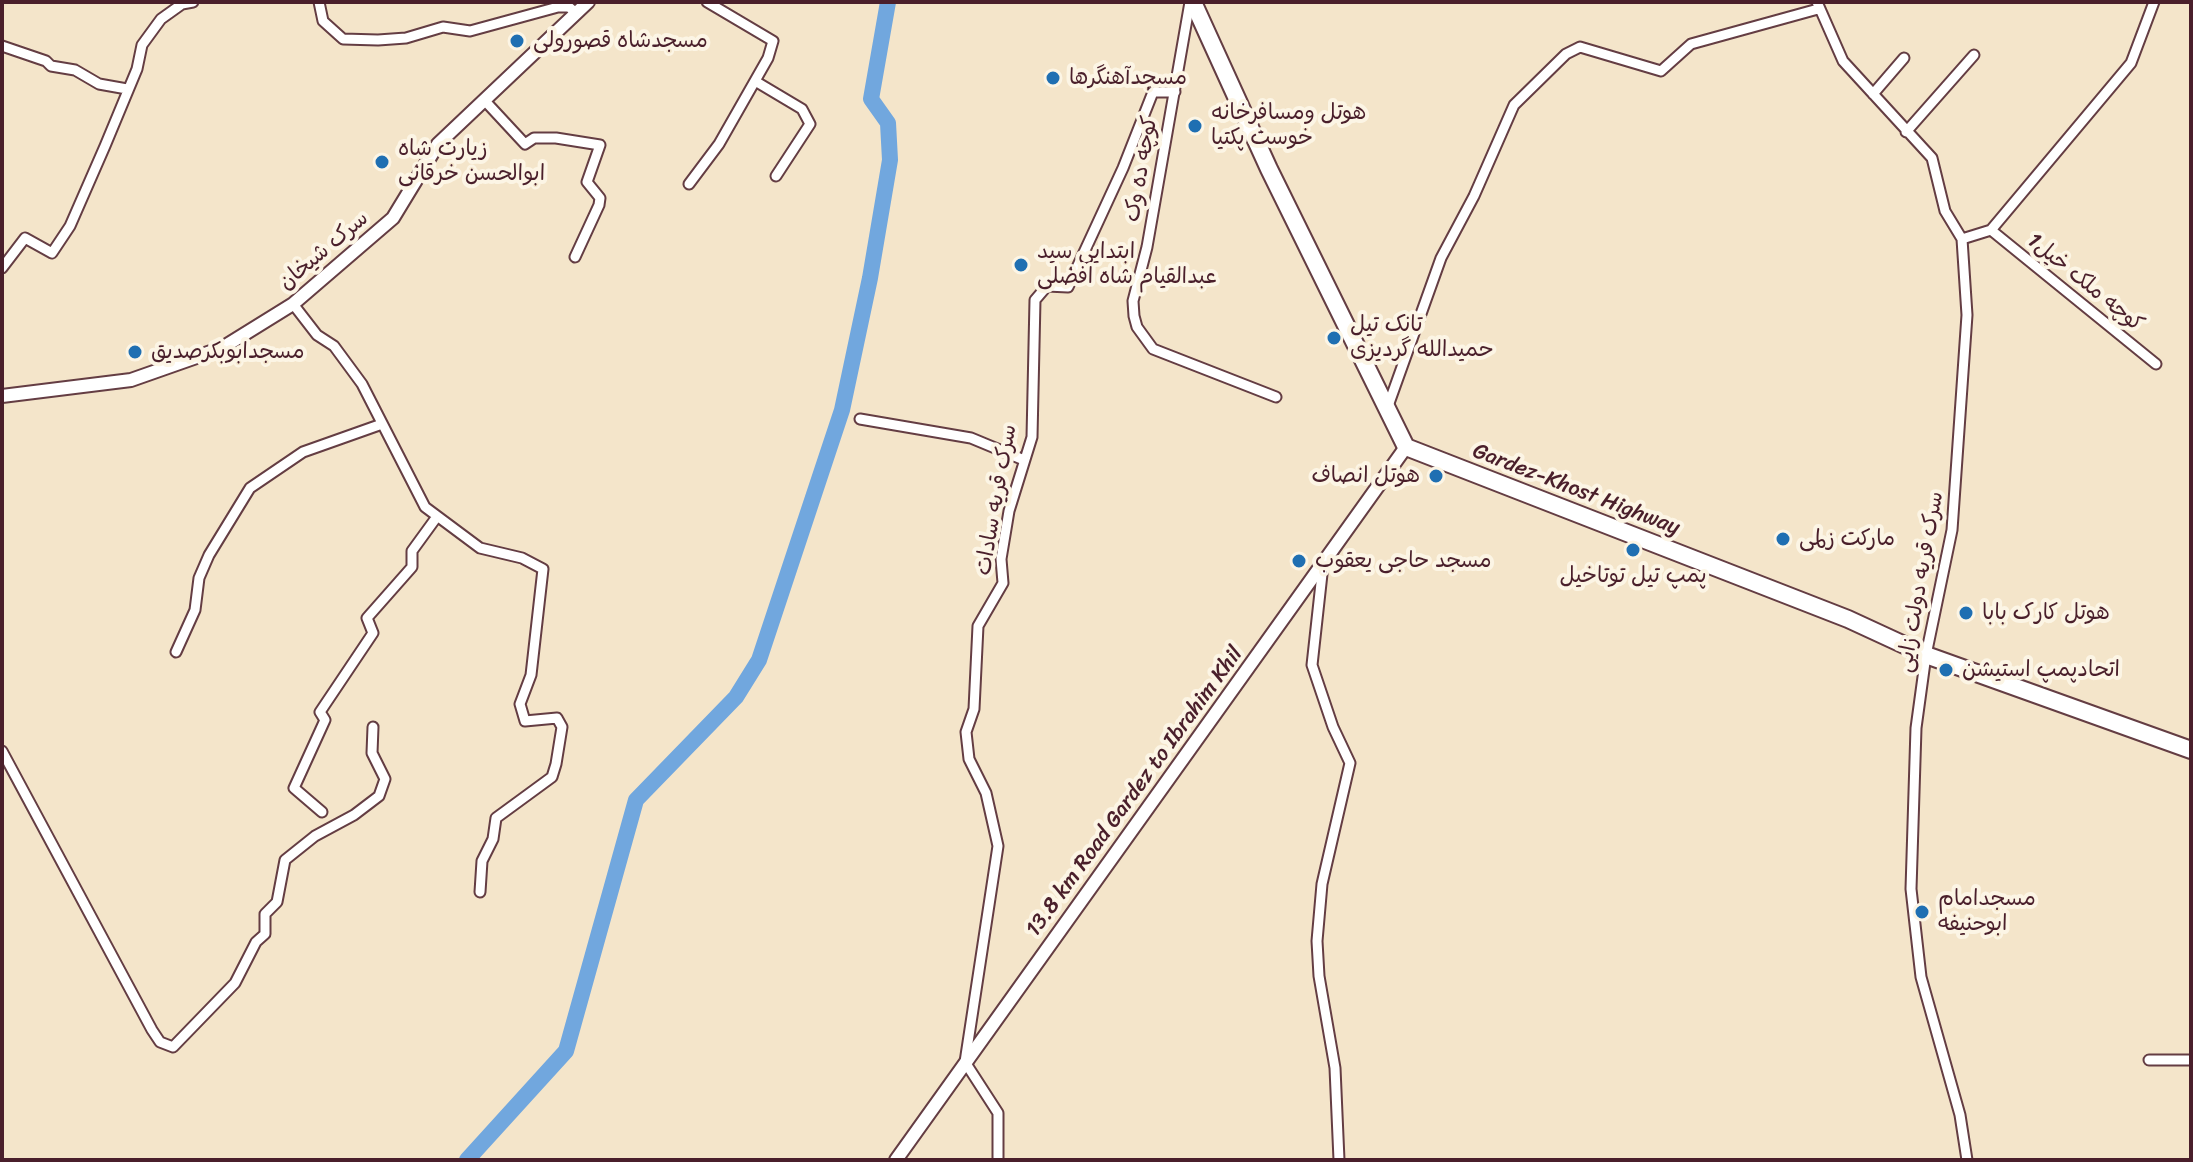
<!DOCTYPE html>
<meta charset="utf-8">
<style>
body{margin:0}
#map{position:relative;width:2193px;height:1162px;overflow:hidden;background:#f4e5ca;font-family:Sriracha,sans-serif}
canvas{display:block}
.frame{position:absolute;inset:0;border:4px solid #4a1f2b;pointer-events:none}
</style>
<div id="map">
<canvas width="2193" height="1162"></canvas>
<div class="frame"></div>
</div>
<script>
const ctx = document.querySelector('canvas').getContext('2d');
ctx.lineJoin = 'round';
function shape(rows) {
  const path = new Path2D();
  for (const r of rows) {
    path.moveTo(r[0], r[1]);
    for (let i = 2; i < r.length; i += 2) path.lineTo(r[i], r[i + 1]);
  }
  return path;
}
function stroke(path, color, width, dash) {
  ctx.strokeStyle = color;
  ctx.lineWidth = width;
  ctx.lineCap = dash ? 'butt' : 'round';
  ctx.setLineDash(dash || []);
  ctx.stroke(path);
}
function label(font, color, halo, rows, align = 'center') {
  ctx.font = font + ' Sriracha,"Playpen Sans Arabic",sans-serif';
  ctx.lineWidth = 8;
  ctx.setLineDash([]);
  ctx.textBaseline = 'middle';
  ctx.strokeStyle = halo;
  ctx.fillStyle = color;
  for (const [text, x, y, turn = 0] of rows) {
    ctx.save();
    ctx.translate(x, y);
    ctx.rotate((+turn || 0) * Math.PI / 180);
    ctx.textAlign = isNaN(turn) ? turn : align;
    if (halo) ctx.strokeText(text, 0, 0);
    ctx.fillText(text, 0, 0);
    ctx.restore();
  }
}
stroke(shape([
 [467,1160,566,1051,636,800,736,697,759,660,842,410,870,278,890,160,888,123,871,99,888,2]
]), '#71a7de', 16);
const minor = shape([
 [319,2,323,21,343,39,378,40,406,38,443,27,470,31,558,7,569,7,576,13],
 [1190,2,1147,247,1133,301,1134,316,1137,327,1153,349,1276,397],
 [1817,2,1843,61,1932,158,1945,211,1962,239,1967,315,1952,530,1926,655,1916,728,1911,889,1921,977,1960,1115,1967,1160],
 [2,46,46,61,51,66,75,70,99,84,127,89],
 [755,81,802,109,810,124,776,176],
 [1873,94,1904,58],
 [486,102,525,144,534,138,556,138,600,145,587,182,600,198,599,205,575,257],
 [1906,132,1974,55],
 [689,184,719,144,768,58,773,41,707,2],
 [1991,230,2156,364],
 [1962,239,1991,230,2131,63,2154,2],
 [2,268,25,238,52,253,70,226,105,146,137,69,142,45,161,19,182,4,193,2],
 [293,304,317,335,334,346,362,384,425,507,480,548,522,558,543,569,531,675,520,704,525,721,557,718,562,727,556,764,552,777,496,818,493,839,482,861,480,892],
 [1388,406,1441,258,1474,196,1514,105,1566,54,1580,47,1661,71,1691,44,1818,9],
 [860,419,971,438,1024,460],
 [1323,565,1312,665,1333,727,1350,763,1322,884,1317,941,1319,976,1335,1068,1339,1160],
 [176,652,195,610,199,578,209,555,250,488,303,452,382,424],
 [2,751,152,1030,160,1042,173,1047,235,983,256,942,265,934,265,914,277,902,285,860,315,836,354,815,379,796,385,779,372,753,373,727],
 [322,812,294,788,325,720,320,712,373,633,367,618,412,567,412,551,436,518],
 [2149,1060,2191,1060],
 [998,1160,998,1113,965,1062,998,846,986,793,969,759,966,732,974,709,978,626,1003,583,1001,559,1009,511,1032,437,1035,300,1047,286,1068,287,1123,168,1153,92,1175,92]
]);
const tertiary = shape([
 [2,396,131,380,222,348,293,304,393,218,438,144,588,2],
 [896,1160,1406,447]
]);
const trunk = shape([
 [1193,2,1269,169,1406,447,1848,619,1926,655,2191,750]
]);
stroke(minor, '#643d43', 13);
stroke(tertiary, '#643d43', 16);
stroke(trunk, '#643d43', 20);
stroke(minor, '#fff', 9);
stroke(tertiary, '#fff', 12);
stroke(trunk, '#fff', 16);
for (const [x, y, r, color] of [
 [517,41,8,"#1f6fb2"],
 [1053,78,8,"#1f6fb2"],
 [1195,126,8,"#1f6fb2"],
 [382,162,8,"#1f6fb2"],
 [1021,265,8,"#1f6fb2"],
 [1334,338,8,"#1f6fb2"],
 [135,352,8,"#1f6fb2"],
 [1436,476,8,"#1f6fb2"],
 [1783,539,8,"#1f6fb2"],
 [1633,550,8,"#1f6fb2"],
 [1299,561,8,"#1f6fb2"],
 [1966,613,8,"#1f6fb2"],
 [1946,670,8,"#1f6fb2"],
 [1922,912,8,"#1f6fb2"]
]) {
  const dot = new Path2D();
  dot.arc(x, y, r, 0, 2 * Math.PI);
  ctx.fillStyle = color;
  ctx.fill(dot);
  stroke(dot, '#fcf5e5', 3);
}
label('22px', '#4a1f2b', '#fcf5e5', [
 ["مسجدشاه قصورولی",533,41],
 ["مسجدآهنگرها",1069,78],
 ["هوتل ومسافرخانه",1211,113],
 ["خوست پکتیا",1211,138],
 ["زیارت شاه",398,149],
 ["ابوالحسن خرقانی",398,174],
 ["ابتدایی سید",1037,252],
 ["عبدالقیام شاه افضلی",1037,277],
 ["تانک تیل",1350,325],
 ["حمیدالله گردیزی",1350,350],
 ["مسجدابوبکرصدیق",151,352],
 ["هوتل انصاف",1420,476,"right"],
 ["مارکت زلمی",1799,539],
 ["مسجد حاجی یعقوب",1315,561],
 ["پمپ تیل توتاخیل",1633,576,"center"],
 ["هوتل کارک بابا",1982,613],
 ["اتحادپمپ استیشن",1962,670],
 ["مسجدامام",1938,899],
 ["ابوحنیفه",1938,924]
], 'left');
label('22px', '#4a1f2b', '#fcf5e5', [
 ["کوچه ده وک",1142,169,-80],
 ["سرک شیخان",324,251,-40],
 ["کوچه ملک خیل1",2085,283,39],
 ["Gardez-Khost Highway",1576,490,21],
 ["سرک قریه سادات",997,500,-80],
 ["سرک قریه دولت زایی",1921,582,-80],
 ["13.8 km Road Gardez to Ibrahim Khil",1135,792,-54]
]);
</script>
